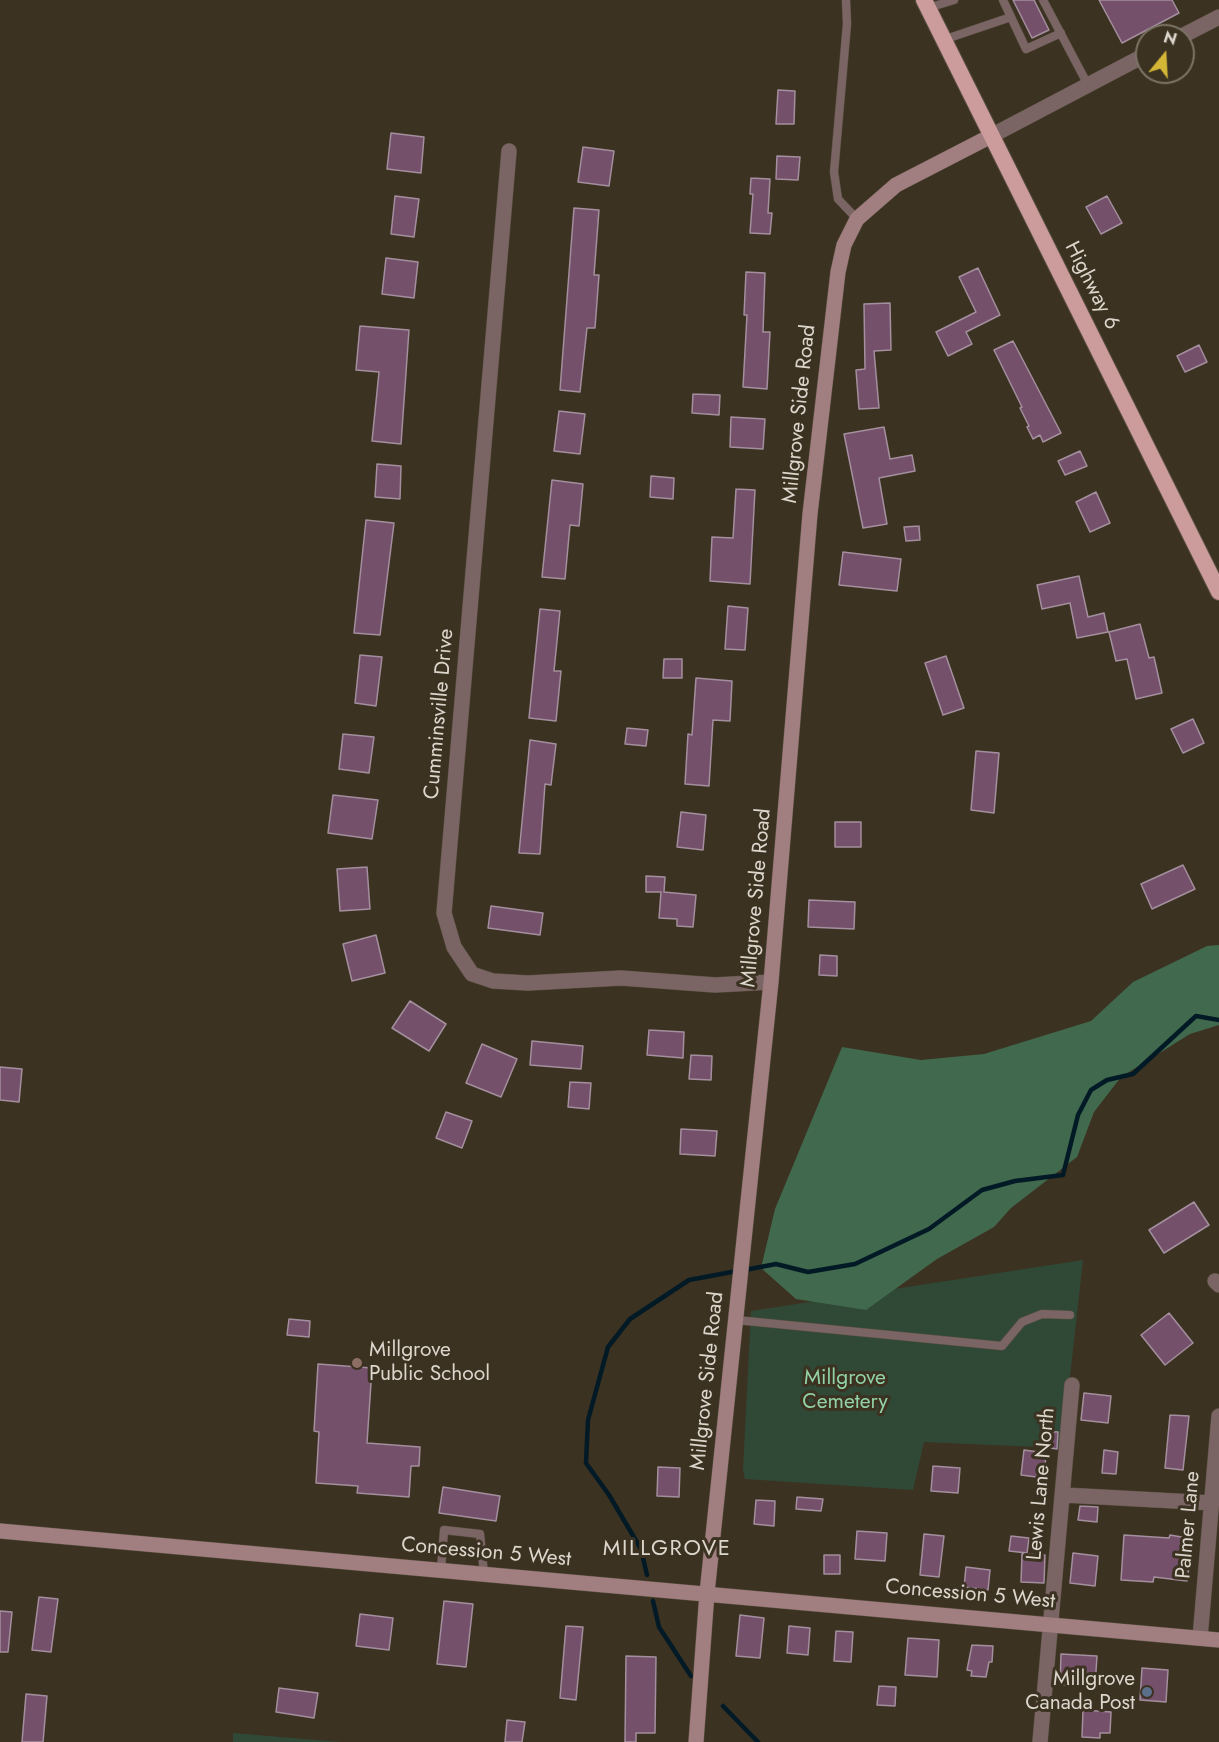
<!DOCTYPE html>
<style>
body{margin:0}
#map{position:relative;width:1219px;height:1742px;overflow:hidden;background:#3c3222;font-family:Jost,sans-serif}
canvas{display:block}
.north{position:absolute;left:1135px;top:24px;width:60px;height:60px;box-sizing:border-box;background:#3c3222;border:2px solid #7c7466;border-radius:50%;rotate:18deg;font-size:16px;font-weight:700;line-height:24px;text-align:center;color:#dcd6cc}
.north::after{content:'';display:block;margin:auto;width:21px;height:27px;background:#d3b635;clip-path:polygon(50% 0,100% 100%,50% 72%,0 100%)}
</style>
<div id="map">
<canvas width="1219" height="1742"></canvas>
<div class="north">N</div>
</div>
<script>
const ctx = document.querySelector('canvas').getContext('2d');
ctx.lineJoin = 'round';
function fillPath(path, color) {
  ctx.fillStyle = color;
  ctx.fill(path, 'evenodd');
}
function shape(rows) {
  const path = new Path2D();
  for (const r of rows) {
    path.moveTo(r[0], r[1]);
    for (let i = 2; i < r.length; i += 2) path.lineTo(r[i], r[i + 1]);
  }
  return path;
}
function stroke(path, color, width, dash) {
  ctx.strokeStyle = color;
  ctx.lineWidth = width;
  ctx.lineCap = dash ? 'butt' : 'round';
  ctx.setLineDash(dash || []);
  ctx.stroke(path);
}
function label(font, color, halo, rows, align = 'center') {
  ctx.font = font + ' Jost,sans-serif';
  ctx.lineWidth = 6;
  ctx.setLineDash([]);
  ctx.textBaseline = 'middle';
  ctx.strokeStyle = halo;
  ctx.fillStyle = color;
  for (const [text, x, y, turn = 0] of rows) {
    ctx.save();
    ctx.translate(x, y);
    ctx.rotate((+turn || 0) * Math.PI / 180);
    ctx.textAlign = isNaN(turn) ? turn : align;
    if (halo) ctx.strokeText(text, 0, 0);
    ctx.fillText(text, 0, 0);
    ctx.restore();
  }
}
fillPath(shape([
 [1083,1260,1062,1448,924,1442,913,1490,745,1479,743,1470,751,1311],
 [233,1733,340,1742,233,1742]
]), '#304937');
fillPath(shape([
 [1219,945,1219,1025,1190,1034,1121,1077,1094,1112,1077,1157,1011,1208,994,1227,937,1259,866,1310,796,1299,761,1268,775,1209,842,1047,921,1060,984,1054,1091,1021,1133,982,1207,946]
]), '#41694d');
stroke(shape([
 [745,1270,776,1264,808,1272,855,1264,929,1229,982,1190,1015,1181,1063,1175,1078,1115,1091,1090,1107,1080,1133,1074,1196,1016,1219,1020],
 [647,1575,641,1549,609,1495,586,1463,588,1420,608,1347,630,1319,689,1280,737,1271],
 [653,1601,659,1627,691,1676],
 [723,1706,758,1742]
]), '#021a26', 4.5);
const building = shape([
 [1013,0,1034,0,1049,30,1032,38,1013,0],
 [1099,0,1172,0,1179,13,1122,43,1099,0],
 [778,90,795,91,794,124,776,124,778,90],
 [391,133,424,137,421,173,387,169,391,133],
 [583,147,614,151,609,186,578,182,583,147],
 [777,156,800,157,798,180,776,179,777,156],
 [751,178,770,179,768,213,772,213,770,234,750,233,753,194,750,194,751,178],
 [395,196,419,199,414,237,391,234,395,196],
 [1107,196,1122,223,1101,234,1086,207,1107,196],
 [574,208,599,210,594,275,599,275,595,328,587,328,580,392,560,390,574,208],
 [386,258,418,262,414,298,382,294,386,258],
 [978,268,1000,315,966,332,972,344,948,356,936,332,976,312,959,277,978,268],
 [746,272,765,273,763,332,770,332,767,389,743,387,747,315,744,315,746,272],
 [890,303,891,350,874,351,879,408,859,409,856,370,865,369,864,304,890,303],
 [360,326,409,330,401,444,372,441,379,372,356,370,360,326],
 [1013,341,1061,433,1043,442,1040,435,1033,439,1027,427,1029,426,1020,408,1022,407,994,350,1013,341],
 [1199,345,1207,362,1185,372,1177,356,1199,345],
 [693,394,720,395,719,415,692,413,693,394],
 [559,411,585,414,580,454,554,451,559,411],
 [731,417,765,419,763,449,730,447,731,417],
 [884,427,890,459,912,455,915,471,879,478,887,524,863,528,844,434,884,427],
 [1080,451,1087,466,1065,475,1058,461,1080,451],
 [377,464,401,466,400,499,375,497,377,464],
 [651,476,674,478,673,499,650,497,651,476],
 [552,480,583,484,579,526,570,525,565,579,542,577,552,480],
 [736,489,755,490,750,584,710,581,712,537,733,538,736,489],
 [1096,492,1110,523,1090,532,1076,502,1096,492],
 [366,520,394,523,380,635,354,633,366,520],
 [919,526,920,540,906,541,904,527,919,526],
 [843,552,901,559,897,591,839,585,843,552],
 [1079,576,1088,617,1104,613,1108,632,1077,638,1070,603,1042,609,1037,585,1079,576],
 [728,606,748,608,745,650,725,649,728,606],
 [540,609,560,611,554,671,561,671,556,721,529,718,540,609],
 [1140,624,1149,658,1154,657,1162,693,1136,699,1127,659,1116,661,1109,632,1140,624],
 [360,655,382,657,376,706,355,703,360,655],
 [946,656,964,708,943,715,925,663,946,656],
 [664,659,682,659,682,678,663,678,664,659],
 [696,678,732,681,730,721,713,720,709,786,685,784,688,734,692,735,696,678],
 [1193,719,1204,743,1183,753,1171,729,1193,719],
 [627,728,648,730,646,746,625,744,627,728],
 [343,734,374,737,369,773,339,769,343,734],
 [530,740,556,744,551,785,545,784,540,854,519,853,530,740],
 [976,751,999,753,994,813,971,810,976,751],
 [333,795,378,800,372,839,328,833,333,795],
 [681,812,706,815,703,850,677,847,681,812],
 [835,822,861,822,861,847,835,847,835,822],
 [1183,865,1195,889,1152,909,1141,884,1183,865],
 [367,867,370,909,340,911,337,869,367,867],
 [646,876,665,877,664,892,696,895,693,927,677,926,677,919,659,918,661,892,646,892,646,876],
 [809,900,855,902,854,929,808,927,809,900],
 [491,906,543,913,540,935,488,928,491,906],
 [376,935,385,973,352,981,343,944,376,935],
 [820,955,837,956,837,976,819,975,820,955],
 [410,1001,446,1024,429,1051,392,1028,410,1001],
 [649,1030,684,1032,683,1058,647,1055,649,1030],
 [532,1041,583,1046,581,1069,530,1065,532,1041],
 [482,1044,517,1059,501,1097,466,1083,482,1044],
 [691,1055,712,1056,711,1080,689,1079,691,1055],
 [0,1067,22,1069,19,1102,0,1100,0,1067],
 [570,1082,591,1083,589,1109,568,1107,570,1082],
 [446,1112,472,1121,462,1148,436,1138,446,1112],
 [681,1129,717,1131,715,1156,680,1154,681,1129],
 [1194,1202,1209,1225,1164,1253,1149,1230,1194,1202],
 [1169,1313,1193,1343,1165,1365,1141,1335,1169,1313],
 [289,1319,310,1321,309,1337,287,1335,289,1319],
 [318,1364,372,1368,367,1443,420,1447,419,1466,411,1466,409,1497,357,1493,358,1486,316,1483,319,1432,314,1431,318,1364],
 [1084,1393,1111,1396,1108,1423,1081,1420,1084,1393],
 [1170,1415,1189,1416,1183,1470,1165,1468,1170,1415],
 [1045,1431,1058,1432,1057,1449,1043,1447,1045,1431],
 [1024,1450,1046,1453,1044,1478,1021,1475,1024,1450],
 [1104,1450,1118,1452,1116,1474,1102,1473,1104,1450],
 [933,1466,960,1468,958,1493,931,1491,933,1466],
 [658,1467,680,1468,679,1497,657,1496,658,1467],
 [443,1487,500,1496,496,1521,439,1513,443,1487],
 [797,1497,823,1499,821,1511,796,1509,797,1497],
 [756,1500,775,1501,774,1526,754,1524,756,1500],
 [1080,1506,1098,1507,1097,1522,1078,1520,1080,1506],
 [857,1531,887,1533,885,1561,855,1559,857,1531],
 [924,1534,944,1536,939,1577,920,1575,924,1534],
 [1124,1535,1169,1538,1170,1535,1193,1539,1187,1581,1154,1577,1153,1582,1121,1580,1124,1535],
 [1011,1536,1029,1538,1027,1553,1009,1551,1011,1536],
 [1073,1553,1098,1556,1095,1586,1070,1583,1073,1553],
 [1022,1554,1045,1555,1044,1583,1021,1582,1022,1554],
 [824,1555,840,1555,840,1574,824,1574,824,1555],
 [966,1567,990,1570,988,1590,964,1587,966,1567],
 [39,1597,58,1599,51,1652,32,1650,39,1597],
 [444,1601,473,1604,466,1667,437,1664,444,1601],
 [0,1611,12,1612,8,1652,0,1652,0,1611],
 [360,1614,393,1618,389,1650,356,1646,360,1614],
 [740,1615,764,1618,760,1658,736,1656,740,1615],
 [566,1626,583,1627,576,1700,560,1698,566,1626],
 [789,1626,810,1628,808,1655,787,1653,789,1626],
 [836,1631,853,1632,851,1662,834,1661,836,1631],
 [908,1638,939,1640,937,1677,905,1675,908,1638],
 [972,1645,993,1646,992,1662,989,1662,986,1677,971,1676,972,1671,967,1670,972,1645],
 [1061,1654,1097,1656,1095,1687,1060,1685,1061,1654],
 [626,1656,656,1657,655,1733,636,1733,636,1742,625,1742,626,1656],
 [1142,1668,1168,1670,1166,1702,1140,1700,1142,1668],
 [879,1686,896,1687,895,1706,877,1705,879,1686],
 [279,1688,318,1693,314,1718,276,1712,279,1688],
 [26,1694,47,1696,43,1742,22,1742,26,1694],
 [1083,1710,1111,1712,1110,1733,1100,1733,1100,1738,1082,1737,1083,1710],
 [507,1720,525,1722,522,1742,505,1742,507,1720]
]);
fillPath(building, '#75506b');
stroke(building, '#a38f9d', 1.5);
const service = shape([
 [846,0,847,24,834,172,838,199,857,219],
 [1003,0,1026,49,1061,33],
 [1043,0,1088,85],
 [928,8,954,0],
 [943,40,1011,17],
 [736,1320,1002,1346,1022,1322,1042,1314,1070,1315],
 [441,1570,444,1530,480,1534,484,1574]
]);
const minor = shape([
 [509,151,444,913,454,947,472,974,493,981,528,983,621,978,715,985,771,982],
 [1215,1281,1219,1285],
 [1064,1495,1212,1503],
 [1200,1638,1219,1416],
 [1040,1742,1072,1385]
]);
const tertiary = shape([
 [1182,36,1219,17],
 [991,136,1147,54]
]);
const secondary = shape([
 [0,1531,1219,1640],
 [696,1742,707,1593,771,982,810,514,838,272,844,245,857,219,896,185,991,136]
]);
const trunk = shape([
 [924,0,1219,592]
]);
stroke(service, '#595041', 9);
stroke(minor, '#595041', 16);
stroke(tertiary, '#595041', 16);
stroke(secondary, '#595041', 16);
stroke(trunk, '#595041', 18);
stroke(service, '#7a6464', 8);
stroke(minor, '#7a6464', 15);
stroke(tertiary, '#7a6464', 15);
stroke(secondary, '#a17e7f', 15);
stroke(trunk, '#cc9b9c', 16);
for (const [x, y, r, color] of [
 [357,1363,6,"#8d6e63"],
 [1147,1692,6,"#5c6f8a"]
]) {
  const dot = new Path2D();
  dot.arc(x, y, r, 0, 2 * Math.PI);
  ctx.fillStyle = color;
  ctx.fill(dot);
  stroke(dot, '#3c3222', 2);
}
label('21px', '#dcd6cc', '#3c3222', [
 ["Highway 6",1091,286,63],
 ["Millgrove Side Road",800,414,-84],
 ["Cumminsville Drive",440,714,-85],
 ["Millgrove Side Road",757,898,-85],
 ["Millgrove Side Road",708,1381,-84],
 ["Lewis Lane North",1042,1484,-85],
 ["Palmer Lane",1189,1525,-85],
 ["Concession 5 West",486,1553,5],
 ["Concession 5 West",970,1595,5]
]);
label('21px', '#dcd6cc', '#3c3222', [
 ["Millgrove",369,1351],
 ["Public School",369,1375],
 ["Millgrove",1135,1680,"right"],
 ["Canada Post",1135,1704,"right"]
], 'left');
label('21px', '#91d3a5', '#3c3222', [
 ["Millgrove",845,1379],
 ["Cemetery",845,1403]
]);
ctx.letterSpacing = '1.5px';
label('22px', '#dcd6cc', '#3c3222', [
 ["MILLGROVE",667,1550]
]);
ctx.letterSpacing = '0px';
</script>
